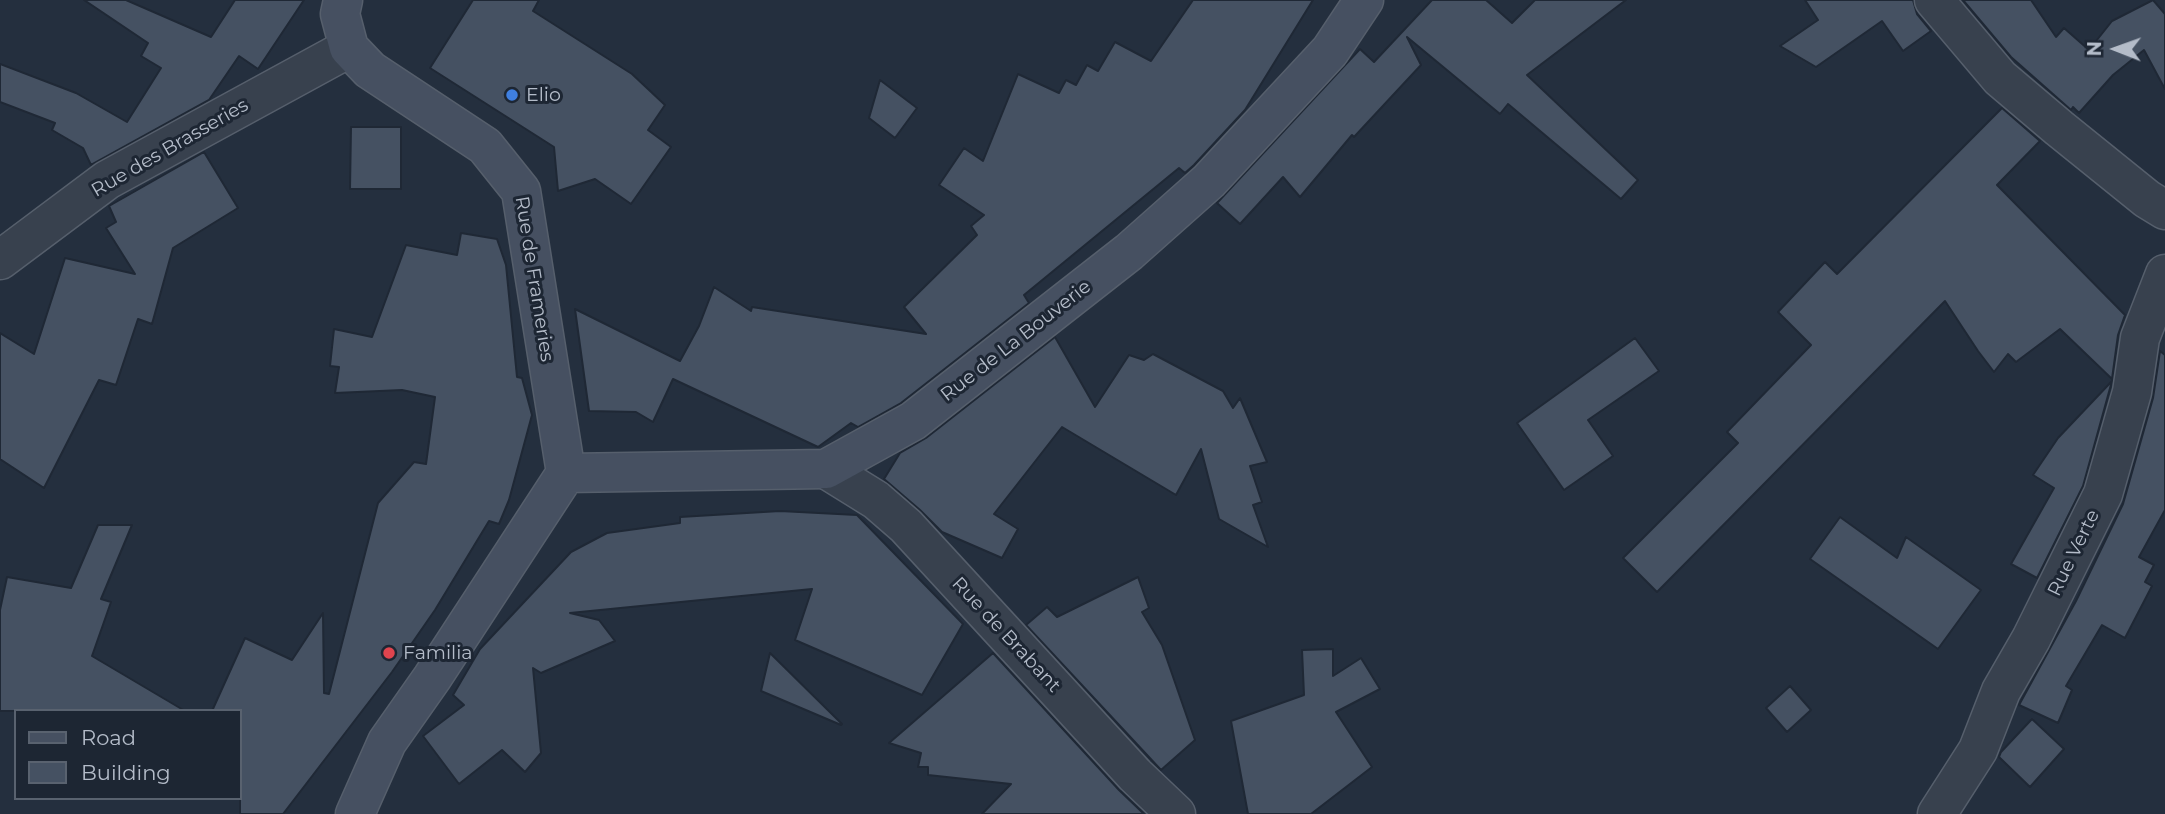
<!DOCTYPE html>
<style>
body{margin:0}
#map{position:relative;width:2165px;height:814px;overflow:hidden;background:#242f3e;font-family:Montserrat,sans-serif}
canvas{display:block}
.legend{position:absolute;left:14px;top:709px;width:228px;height:91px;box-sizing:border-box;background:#1d2633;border:2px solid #59626f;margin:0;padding:9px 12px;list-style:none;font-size:21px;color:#b4bcc9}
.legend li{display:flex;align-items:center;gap:14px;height:35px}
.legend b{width:35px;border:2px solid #59626f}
.north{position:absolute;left:2081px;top:14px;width:70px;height:70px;-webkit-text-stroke:5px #1d2633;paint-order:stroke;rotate:271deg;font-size:19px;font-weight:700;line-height:28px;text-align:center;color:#b4bcc9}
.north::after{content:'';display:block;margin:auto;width:24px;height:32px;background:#b4bcc9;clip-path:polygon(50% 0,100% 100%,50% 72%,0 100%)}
</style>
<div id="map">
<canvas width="2165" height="814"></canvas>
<ul class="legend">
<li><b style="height:9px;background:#465061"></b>Road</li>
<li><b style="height:19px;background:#455162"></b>Building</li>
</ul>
<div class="north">N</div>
</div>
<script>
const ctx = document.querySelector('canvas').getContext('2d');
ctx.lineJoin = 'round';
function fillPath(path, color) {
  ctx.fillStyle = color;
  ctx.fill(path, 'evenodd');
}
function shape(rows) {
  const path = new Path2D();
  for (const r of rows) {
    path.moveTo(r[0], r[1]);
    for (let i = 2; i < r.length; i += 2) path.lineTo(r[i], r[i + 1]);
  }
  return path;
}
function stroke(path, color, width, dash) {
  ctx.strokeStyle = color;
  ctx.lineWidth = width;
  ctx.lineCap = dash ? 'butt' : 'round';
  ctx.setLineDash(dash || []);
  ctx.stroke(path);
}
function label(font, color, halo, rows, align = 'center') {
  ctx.font = font + ' Montserrat,sans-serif';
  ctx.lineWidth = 6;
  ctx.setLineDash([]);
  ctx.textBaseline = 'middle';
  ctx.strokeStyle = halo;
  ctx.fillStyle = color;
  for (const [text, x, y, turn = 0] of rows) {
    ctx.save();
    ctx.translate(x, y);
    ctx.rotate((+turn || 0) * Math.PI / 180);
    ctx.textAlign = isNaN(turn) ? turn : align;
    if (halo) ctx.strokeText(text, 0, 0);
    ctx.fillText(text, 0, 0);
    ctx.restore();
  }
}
const building = shape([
 [84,0,126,0,211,37,235,0,304,0,258,69,239,56,209,100,91,165,83,148,52,130,55,123,0,102,0,64,76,93,127,122,161,68,141,56,148,43,84,0],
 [473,0,539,0,533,11,632,74,665,105,648,130,671,147,631,204,595,179,558,191,554,147,430,68,473,0],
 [1193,0,1313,0,1245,110,1194,165,1185,173,1179,168,1024,295,1029,303,901,403,858,427,851,423,818,447,673,379,653,422,636,412,589,411,575,309,680,361,699,326,714,287,751,311,752,307,926,334,904,307,977,235,971,226,984,215,939,185,964,148,983,161,1018,74,1059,93,1066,80,1076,85,1087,65,1098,71,1115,42,1151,61,1193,0],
 [1432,0,1486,0,1512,23,1535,0,1626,0,1527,75,1638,180,1621,199,1508,104,1500,114,1407,37,1421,65,1354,137,1352,135,1300,197,1283,177,1240,224,1217,203,1360,49,1374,62,1432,0],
 [1805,0,1913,0,1917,14,1931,31,1903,51,1882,21,1816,67,1780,46,1818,20,1805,0],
 [1963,0,2031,0,2056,37,2064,28,2089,50,2112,21,2153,0,2165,14,2165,89,2144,50,2113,75,2079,113,2073,107,2071,110,2011,57,1963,0],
 [880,80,917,108,895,138,869,118,880,80],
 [2002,108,2040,141,1997,185,2125,315,2118,335,2112,379,2060,329,2016,362,2008,354,1994,372,1978,351,1945,301,1657,592,1623,558,1738,443,1727,432,1811,345,1778,312,1825,262,1837,274,2002,108],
 [351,127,401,127,401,189,350,189,351,127],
 [204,152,238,208,173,248,152,324,138,319,116,385,99,380,44,488,0,459,0,333,34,354,65,258,135,274,106,228,116,222,109,206,204,152],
 [461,233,497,239,506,265,517,377,522,378,532,415,509,500,499,524,489,521,435,610,392,672,283,814,240,814,240,711,212,711,245,638,292,660,323,613,324,693,329,694,378,503,414,462,426,464,435,397,402,390,335,393,339,367,330,366,334,329,372,337,406,245,457,255,461,233],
 [1055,337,1095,407,1129,355,1144,360,1153,354,1223,391,1233,408,1240,398,1267,462,1250,466,1262,502,1253,505,1268,547,1219,519,1201,449,1176,495,1062,427,994,514,1018,529,1002,558,942,532,920,510,884,479,900,453,926,438,1055,337],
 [1635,338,1659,371,1588,420,1613,456,1564,490,1517,423,1635,338],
 [2160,351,2165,355,2165,510,2139,557,2154,565,2145,582,2152,586,2125,638,2102,625,2066,686,2072,690,2058,723,2019,705,2076,601,2123,504,2153,398,2160,351],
 [2112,381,2083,486,2037,578,2011,564,2054,488,2033,475,2058,438,2112,381],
 [780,511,857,515,963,624,922,695,795,640,812,589,570,613,599,620,615,641,541,673,533,668,541,753,525,772,502,750,459,784,423,736,464,705,453,695,480,649,571,552,607,533,680,523,680,517,780,511],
 [1840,517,1897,558,1906,537,1981,590,1938,649,1810,559,1840,517],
 [98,525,132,525,101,599,111,602,92,656,185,711,0,711,0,610,7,577,71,588,98,525],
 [1138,577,1149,608,1142,612,1162,645,1195,740,1161,770,1026,625,1047,607,1057,617,1138,577],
 [1333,649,1333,676,1361,658,1380,689,1336,712,1372,767,1311,814,1248,814,1231,721,1304,695,1302,650,1333,649],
 [770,653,842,724,841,725,761,691,770,653],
 [993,653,1119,790,1144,814,982,814,1011,784,928,775,928,767,918,767,921,753,889,743,993,653],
 [1790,686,1811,710,1787,732,1766,708,1790,686],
 [2032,719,2064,749,2030,787,1999,757,2001,752,2032,719]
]);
fillPath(building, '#455162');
stroke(building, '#1f2835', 2);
const street = shape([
 [1934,0,2000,78,2059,128,2147,199,2165,210],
 [0,260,107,180,349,48],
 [826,469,876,500,906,526,1135,775,1176,814],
 [1937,814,1978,750,2001,691,2031,639,2103,494,2132,392,2140,338,2165,274]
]);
const secondary = shape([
 [343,0,340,14,349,48,370,70,485,146,521,191,566,473],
 [566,473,826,469,913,421,1129,252,1209,181,1330,51,1364,0],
 [355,814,387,742,432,678,566,473]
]);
stroke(street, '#565f6c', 41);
stroke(secondary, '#565f6c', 41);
stroke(street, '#38414e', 38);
stroke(secondary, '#465061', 38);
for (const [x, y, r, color] of [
 [512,95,7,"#3f7fe0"],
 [389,653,7,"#e0444e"]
]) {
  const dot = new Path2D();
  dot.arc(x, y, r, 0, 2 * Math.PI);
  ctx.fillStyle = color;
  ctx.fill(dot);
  stroke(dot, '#1d2633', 2.5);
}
label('19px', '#b4bcc9', '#1d2633', [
 ["Elio",526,95],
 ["Familia",403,653]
], 'left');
label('19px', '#b4bcc9', '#1d2633', [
 ["Rue des Brasseries",170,148,-30],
 ["Rue de Frameries",534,279,81],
 ["Rue de La Bouverie",1016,341,-38],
 ["Rue Verte",2074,553,-64],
 ["Rue de Brabant",1006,635,47]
]);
</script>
